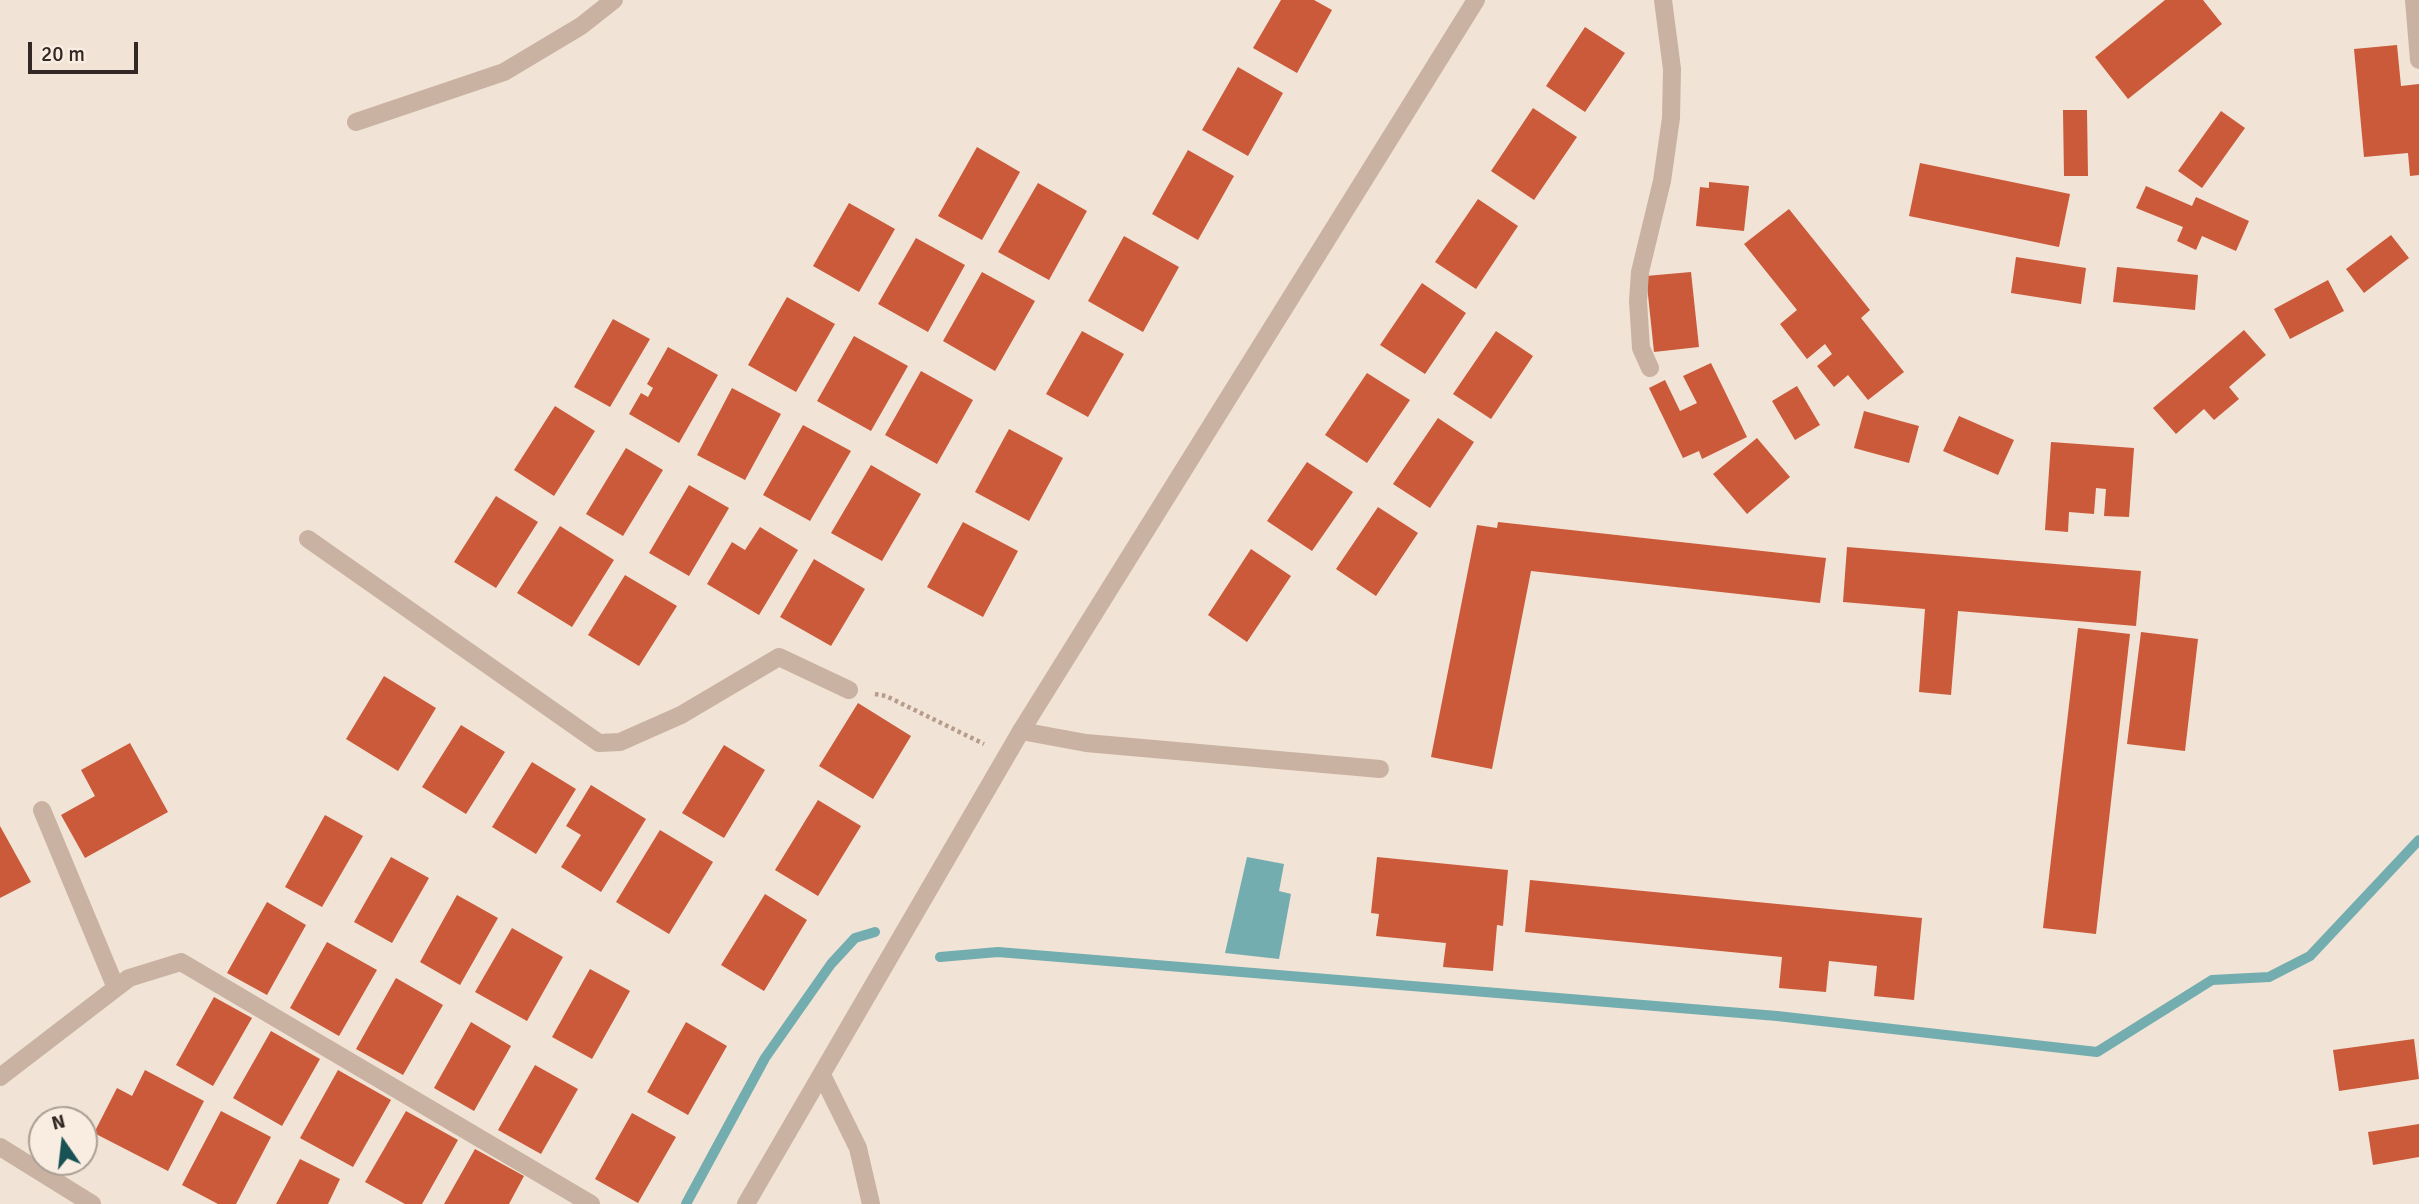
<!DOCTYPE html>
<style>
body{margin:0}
#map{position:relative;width:2419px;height:1204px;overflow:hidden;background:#f1e3d5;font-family:Signika,sans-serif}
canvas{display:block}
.north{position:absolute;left:28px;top:1106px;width:70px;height:70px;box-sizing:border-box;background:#f9ede1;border:2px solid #aa9e95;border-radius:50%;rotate:346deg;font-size:19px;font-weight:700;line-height:28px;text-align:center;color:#332824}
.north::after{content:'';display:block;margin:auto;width:24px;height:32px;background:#195255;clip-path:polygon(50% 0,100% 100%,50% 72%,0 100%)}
.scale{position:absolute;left:28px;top:42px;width:110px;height:32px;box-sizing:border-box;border:4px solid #332824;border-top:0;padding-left:9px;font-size:21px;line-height:24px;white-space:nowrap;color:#332824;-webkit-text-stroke:5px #f9ede1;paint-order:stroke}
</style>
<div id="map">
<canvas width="2419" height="1204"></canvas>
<div class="north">N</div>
<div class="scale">20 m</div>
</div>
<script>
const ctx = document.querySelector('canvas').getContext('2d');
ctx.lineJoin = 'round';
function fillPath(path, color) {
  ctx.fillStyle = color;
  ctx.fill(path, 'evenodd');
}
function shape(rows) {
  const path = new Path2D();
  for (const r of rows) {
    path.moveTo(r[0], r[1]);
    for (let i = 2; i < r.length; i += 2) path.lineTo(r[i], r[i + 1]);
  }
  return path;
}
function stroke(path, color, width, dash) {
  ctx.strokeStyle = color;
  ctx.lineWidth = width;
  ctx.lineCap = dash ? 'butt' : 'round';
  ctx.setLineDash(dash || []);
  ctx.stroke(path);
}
fillPath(shape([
 [1247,857,1284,864,1279,891,1291,894,1279,959,1225,953]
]), '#73adaf');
stroke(shape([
 [940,957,998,952,1777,1016,2097,1052,2212,980,2269,977,2310,956,2419,840],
 [686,1204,765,1058,831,964,855,938,875,932]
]), '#73adaf', 10);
fillPath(shape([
 [1281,0,1314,0,1332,10,1297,73,1253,48],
 [2165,0,2203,0,2222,24,2128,99,2095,57],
 [1585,27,1625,53,1585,112,1546,86],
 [2397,45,2401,86,2419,84,2419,175,2410,176,2408,153,2364,157,2354,49],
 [1238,67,1283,93,1248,156,1202,130],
 [1533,108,1577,137,1534,200,1491,171],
 [2063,110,2087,110,2088,176,2064,176],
 [2221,111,2245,128,2202,188,2178,171],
 [977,147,1020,172,982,240,938,216],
 [1188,150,1234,176,1198,240,1152,214],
 [1920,163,2070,194,2059,247,1909,216],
 [1709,182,1749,186,1744,231,1696,226,1700,187,1709,188],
 [1038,183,1087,211,1049,280,998,252],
 [2146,186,2192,206,2196,197,2249,221,2236,251,2202,236,2196,250,2177,241,2183,227,2136,208],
 [1478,199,1518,226,1476,289,1435,262],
 [849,203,895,229,859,292,813,266],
 [1789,209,1870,310,1861,318,1904,372,1868,400,1848,375,1834,387,1817,366,1832,354,1825,344,1807,359,1780,324,1797,310,1744,244],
 [2391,235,2409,258,2364,293,2346,269],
 [1124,236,1179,267,1143,332,1088,301],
 [916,238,965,265,928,332,878,304],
 [2016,257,2086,268,2081,304,2011,293],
 [2117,267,2198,275,2195,310,2113,302],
 [982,272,1035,301,995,371,943,341],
 [1691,272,1699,347,1654,352,1646,276],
 [2328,280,2344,311,2290,339,2274,309],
 [1422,283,1466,313,1425,374,1380,345],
 [787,297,835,324,796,392,748,365],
 [613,319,650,339,610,407,574,387],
 [2244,330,2266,355,2229,387,2239,399,2214,420,2204,409,2176,434,2153,408],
 [1082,331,1124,354,1088,417,1046,394],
 [1496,331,1533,356,1491,419,1453,394],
 [854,336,908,366,871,431,817,401],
 [668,347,718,375,679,443,629,414,641,393,648,397,653,388,647,384],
 [1711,363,1747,437,1702,459,1699,451,1683,458,1649,388,1665,380,1680,411,1697,403,1683,376],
 [921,371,973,400,937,464,885,435],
 [1367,373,1410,400,1367,463,1325,435],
 [1797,386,1820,425,1795,440,1772,401],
 [732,388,781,414,745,480,697,455],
 [555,406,595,431,554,496,514,470],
 [1864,411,1919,426,1909,463,1854,448],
 [1959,416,2014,440,1998,475,1943,451],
 [1438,418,1474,442,1430,508,1393,484],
 [803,425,851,451,810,521,763,495],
 [1009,429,1063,458,1029,521,975,492],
 [1757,438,1790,477,1747,514,1713,474],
 [2051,442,2134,448,2129,517,2104,516,2106,489,2096,488,2094,514,2069,512,2068,532,2045,530],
 [626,448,663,470,623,536,586,514],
 [1307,462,1353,492,1312,551,1267,521],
 [871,465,921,494,882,561,831,533],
 [689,485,729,508,689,576,649,553],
 [496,496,538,522,496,588,454,562],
 [1378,507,1418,533,1376,596,1336,569],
 [963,522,1018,551,983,617,927,587],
 [1498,522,1826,558,1820,603,1531,571,1492,769,1431,757,1477,525,1497,528],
 [560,526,614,560,572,627,517,593],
 [760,527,798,550,759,615,707,584,732,542,745,550],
 [1847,547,2141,571,2136,626,1958,611,1951,695,1919,692,1925,609,1843,602],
 [1251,549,1291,576,1247,642,1208,615],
 [814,559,865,589,831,646,780,617],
 [625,575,677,606,639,666,588,635],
 [2078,628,2130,634,2096,934,2043,928],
 [2141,632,2198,639,2185,751,2127,744],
 [384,676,436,708,398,771,346,739],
 [858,703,911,736,873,799,819,766],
 [461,725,505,752,466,814,422,787],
 [130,743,168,812,85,858,61,815,95,796,81,770],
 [724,745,765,770,724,838,682,813],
 [532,762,576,789,536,854,492,827],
 [591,785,646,819,601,892,561,867,581,835,566,826],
 [818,800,861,826,818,896,775,870],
 [325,815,363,836,322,907,285,887],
 [0,826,31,882,0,898],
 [660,830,713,862,669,934,616,902],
 [391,857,429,878,392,943,354,922],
 [1377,857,1508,870,1503,926,1497,925,1493,971,1443,967,1446,943,1376,936,1379,914,1371,913],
 [1530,880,1922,918,1914,1000,1874,996,1877,966,1829,961,1826,992,1779,988,1782,957,1525,932],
 [765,894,807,920,764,991,721,965],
 [457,895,498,918,460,985,420,962],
 [267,902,306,925,267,995,227,973],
 [512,928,563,957,527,1021,475,992],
 [327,942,377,970,339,1036,290,1008],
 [590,969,630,991,592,1059,552,1037],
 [396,978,443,1005,403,1075,356,1049],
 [214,997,252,1018,213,1086,176,1065],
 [471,1022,511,1046,474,1111,434,1088],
 [686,1022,727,1046,688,1115,647,1092],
 [271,1031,320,1059,282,1126,233,1098],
 [2414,1039,2419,1079,2339,1091,2333,1050],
 [535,1065,578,1089,541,1154,498,1130],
 [145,1070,204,1101,168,1171,94,1133,117,1088,132,1096],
 [338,1070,391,1100,353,1167,300,1138],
 [221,1111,271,1137,236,1204,218,1204,182,1185],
 [406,1111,458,1140,422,1204,405,1204,365,1182],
 [632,1113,676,1137,638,1203,595,1179],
 [2419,1124,2419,1157,2373,1165,2368,1132],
 [475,1149,524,1176,509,1204,444,1204],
 [300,1159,340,1179,328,1204,276,1204]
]), '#ca5a39');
stroke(shape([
 [875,694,886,696,984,744]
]), '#b59c8b', 4.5, [3.5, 3.5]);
stroke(shape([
 [1021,731,1086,743,1380,769]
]), '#c9b2a1', 18);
stroke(shape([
 [2414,0,2419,60],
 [356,122,504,72,581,26,614,0],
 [1650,368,1641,348,1638,301,1640,272,1662,181,1671,118,1672,69,1663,0],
 [308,539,599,743,620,742,681,715,779,657,849,690],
 [42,810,116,988],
 [822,1075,858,1148,871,1204],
 [0,1077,129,978,181,962,591,1204],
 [0,1147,92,1204]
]), '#c9b2a1', 18);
stroke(shape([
 [746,1204,1021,731,1476,0]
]), '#c9b2a1', 18);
</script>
